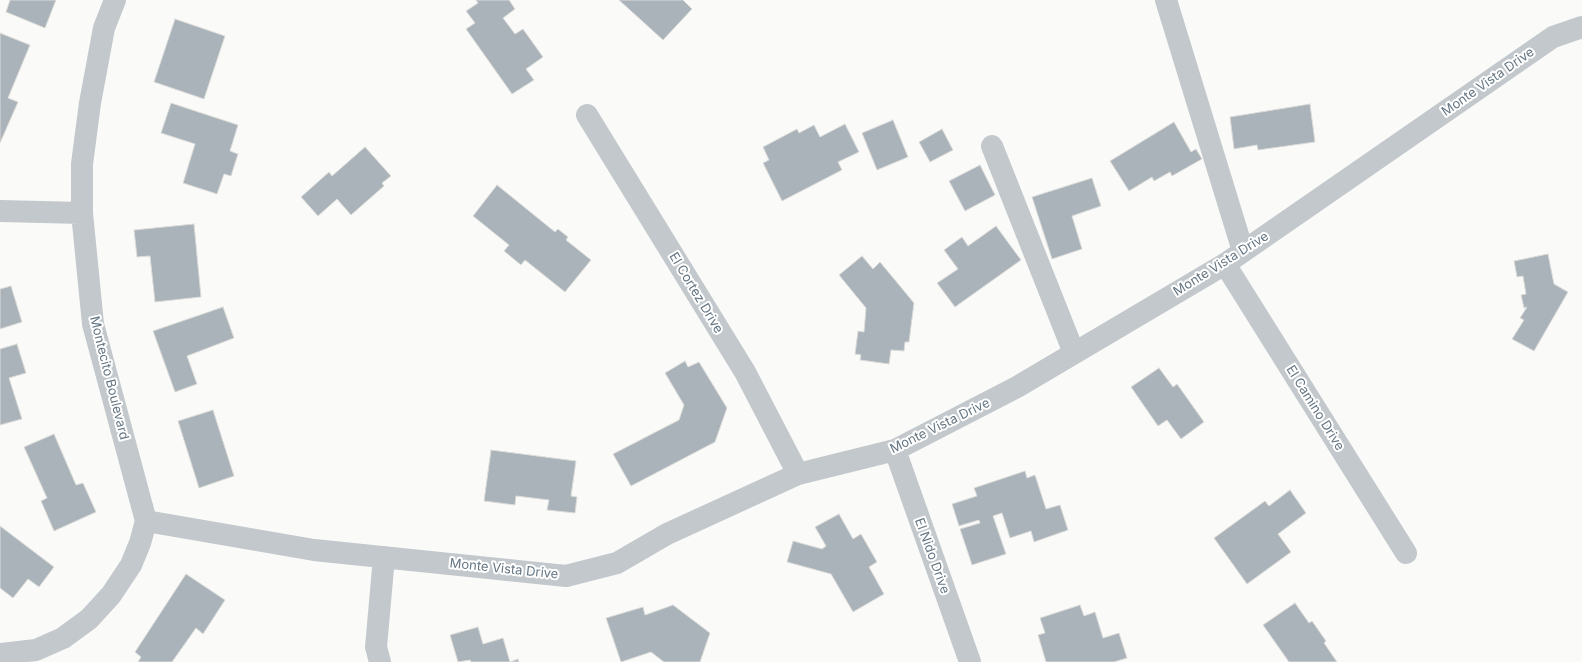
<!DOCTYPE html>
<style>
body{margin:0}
canvas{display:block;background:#fafaf8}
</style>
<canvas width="1582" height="662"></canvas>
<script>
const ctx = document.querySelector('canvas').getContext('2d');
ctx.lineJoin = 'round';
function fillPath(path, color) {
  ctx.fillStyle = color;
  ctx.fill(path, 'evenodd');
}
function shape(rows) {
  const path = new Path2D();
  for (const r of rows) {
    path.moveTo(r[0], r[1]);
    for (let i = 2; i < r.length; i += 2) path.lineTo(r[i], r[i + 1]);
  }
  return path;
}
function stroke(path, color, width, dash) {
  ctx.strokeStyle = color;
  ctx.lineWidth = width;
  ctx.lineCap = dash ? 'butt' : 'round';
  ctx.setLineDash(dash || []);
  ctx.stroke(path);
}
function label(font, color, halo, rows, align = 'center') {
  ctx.font = font + ' Inter,sans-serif';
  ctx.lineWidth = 4;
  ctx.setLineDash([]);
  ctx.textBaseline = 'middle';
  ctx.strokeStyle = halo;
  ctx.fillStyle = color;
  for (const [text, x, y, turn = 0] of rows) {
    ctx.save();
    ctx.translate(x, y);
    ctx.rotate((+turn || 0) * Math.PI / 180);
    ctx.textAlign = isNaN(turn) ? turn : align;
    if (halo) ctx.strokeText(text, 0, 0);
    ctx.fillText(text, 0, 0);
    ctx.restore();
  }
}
const building = shape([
 [10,0,56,0,45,28,6,12,10,0],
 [476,0,509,0,515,9,503,18,515,34,523,29,543,57,526,69,534,80,512,94,466,29,475,23,466,11,478,3,476,0],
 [619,0,683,0,692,9,663,40,619,0],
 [175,19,225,36,204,99,154,82,175,19],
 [0,33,30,45,8,98,18,102,0,143,0,33],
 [171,103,238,125,230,151,238,154,231,176,224,174,217,194,183,183,195,144,161,133,171,103],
 [1310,104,1315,142,1258,150,1257,145,1234,149,1230,117,1310,104],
 [893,120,908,157,877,170,862,133,893,120],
 [1174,122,1191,152,1196,149,1202,159,1172,176,1170,172,1154,181,1152,177,1129,191,1110,161,1174,122],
 [845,124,859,152,838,162,842,170,782,201,763,163,769,160,763,147,797,129,799,133,814,125,820,137,845,124],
 [942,129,953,150,930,162,919,142,942,129],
 [365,147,391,176,382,183,384,186,351,215,337,199,318,216,301,197,329,172,332,176,365,147],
 [980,165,995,195,965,211,949,181,980,165],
 [1092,178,1101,206,1072,216,1082,249,1052,259,1032,197,1092,178],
 [497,185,555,232,558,229,568,237,566,240,591,260,565,292,525,260,521,265,504,251,509,245,473,216,497,185],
 [194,224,201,297,155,302,150,256,137,257,134,230,194,224],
 [996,226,1021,260,955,307,937,283,958,269,944,250,962,237,968,246,996,226],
 [1548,254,1554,284,1568,292,1534,351,1512,339,1524,320,1520,318,1527,307,1524,308,1521,295,1526,294,1523,276,1517,277,1514,261,1548,254],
 [862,256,873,269,880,262,914,303,909,342,905,342,904,351,891,350,889,364,860,360,861,355,855,354,858,331,864,332,866,308,839,275,862,256],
 [11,286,22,322,0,329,0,289,11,286],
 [223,307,234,338,187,356,197,384,175,392,153,331,223,307],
 [17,344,26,373,9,378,22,419,0,425,0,349,17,344],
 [685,361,688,367,699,362,727,408,715,442,631,486,613,454,679,420,684,405,665,373,685,361],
 [1159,368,1173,387,1177,384,1204,422,1181,439,1167,420,1158,426,1131,387,1159,368],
 [213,410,234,476,199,488,178,421,213,410],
 [54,434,76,485,83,483,96,512,54,531,41,501,47,498,24,447,54,434],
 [491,450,576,461,571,496,577,497,575,513,547,510,549,500,516,496,515,505,484,501,491,450],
 [1025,471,1027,478,1035,475,1046,509,1060,505,1068,530,1034,542,1031,531,1010,538,1002,513,993,516,1006,554,972,565,960,529,980,523,979,520,959,526,952,504,977,496,974,488,1025,471],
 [1290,490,1306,513,1278,534,1291,552,1247,584,1214,538,1265,501,1269,506,1290,490],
 [839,514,853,539,861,534,877,562,869,567,884,594,853,612,831,574,787,562,793,541,822,549,826,546,815,527,839,514],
 [0,526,54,567,39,587,28,579,13,598,0,588,0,526],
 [186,574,225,600,203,634,196,628,172,662,138,662,141,657,135,652,186,574],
 [1295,603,1309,623,1312,621,1326,641,1324,643,1337,662,1289,662,1263,625,1295,603],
 [673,605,710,633,700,662,664,662,651,652,621,662,606,618,643,607,645,615,673,605],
 [1080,605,1084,616,1095,612,1103,638,1119,633,1127,658,1114,662,1046,662,1038,635,1045,633,1040,618,1080,605],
 [478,627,483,644,503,638,510,662,518,659,519,662,471,662,470,660,458,662,450,635,478,627]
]);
fillPath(building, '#aab3b9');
stroke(building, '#dcdcda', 1);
stroke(shape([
 [1166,0,1243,251],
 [587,115,745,372,798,474],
 [992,146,1074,353],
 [0,211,82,213],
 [1225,264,1406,553],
 [895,450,970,662],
 [146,521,314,550,566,576,617,563,667,534,798,474,895,450,1017,387,1225,264,1553,37,1582,27],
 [0,654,36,650,63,638,89,619,111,595,131,565,140,543,146,521,93,324,82,213,82,164,90,103,104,28,115,0],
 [380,662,376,647,384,557]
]), '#c3c8cc', 22);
label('13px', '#657683', '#fff', [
 ["Monte Vista Drive",1488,82,-35],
 ["Monte Vista Drive",1221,264,-32],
 ["El Cortez Drive",696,293,59],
 ["Montecito Boulevard",109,378,76],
 ["El Camino Drive",1315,408,58],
 ["Monte Vista Drive",940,426,-26],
 ["El Nido Drive",932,556,70],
 ["Monte Vista Drive",504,569,6]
]);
</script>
